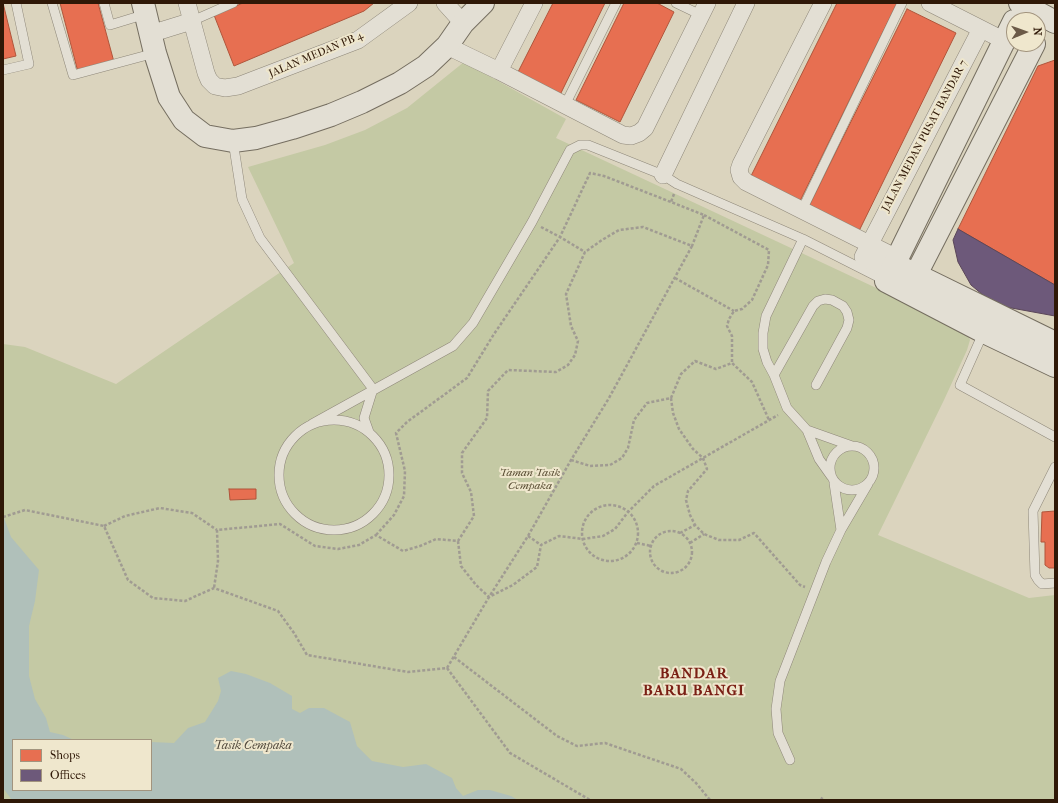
<!DOCTYPE html>
<style>
body{margin:0}
#map{position:relative;width:1058px;height:803px;overflow:hidden;background:#dbd4be;font-family:"IM FELL French Canon",serif}
canvas{display:block}
.frame{position:absolute;inset:0;border:4px solid #2f1807;pointer-events:none}
.legend{position:absolute;left:12px;top:739px;width:140px;height:52px;box-sizing:border-box;background:#efe7cd;border:1px solid #a2947e;margin:0;padding:5px 7px;list-style:none;font-size:12px;color:#2f1807}
.legend li{display:flex;align-items:center;gap:8px;height:20px}
.legend b{width:20px;border:1px solid #a2947e}
.north{position:absolute;left:1006px;top:12px;width:40px;height:40px;box-sizing:border-box;background:#efe7cd;border:1px solid #a2947e;border-radius:50%;rotate:88deg;font-size:11px;font-weight:700;line-height:16px;text-align:center;color:#2f1807}
.north::after{content:'';display:block;margin:auto;width:14px;height:18px;background:#6b5a47;clip-path:polygon(50% 0,100% 100%,50% 72%,0 100%)}
</style>
<div id="map">
<canvas width="1058" height="803"></canvas>
<div class="frame"></div>
<ul class="legend">
<li><b style="height:11px;background:#e76f51"></b>Shops</li>
<li><b style="height:11px;background:#6d597a"></b>Offices</li>
</ul>
<div class="north">N</div>
</div>
<script>
const ctx = document.querySelector('canvas').getContext('2d');
ctx.lineJoin = 'round';
function fillPath(path, color) {
  ctx.fillStyle = color;
  ctx.fill(path, 'evenodd');
}
function shape(rows) {
  const path = new Path2D();
  for (const r of rows) {
    if (r.length === 3) {
      path.moveTo(r[0] + r[2], r[1]);
      path.arc(r[0], r[1], r[2], 0, 2 * Math.PI);
      continue;
    }
    path.moveTo(r[0], r[1]);
    for (let i = 2; i < r.length; i += 2) path.lineTo(r[i], r[i + 1]);
  }
  return path;
}
function stroke(path, color, width, dash) {
  ctx.strokeStyle = color;
  ctx.lineWidth = width;
  ctx.lineCap = dash ? 'butt' : 'round';
  ctx.setLineDash(dash || []);
  ctx.stroke(path);
}
function label(font, color, halo, rows, align = 'center') {
  ctx.font = font + ' "IM FELL French Canon",serif';
  ctx.lineWidth = 4;
  ctx.setLineDash([]);
  ctx.textBaseline = 'middle';
  ctx.strokeStyle = halo;
  ctx.fillStyle = color;
  for (const [text, x, y, turn = 0] of rows) {
    ctx.save();
    ctx.translate(x, y);
    ctx.rotate((+turn || 0) * Math.PI / 180);
    ctx.textAlign = isNaN(turn) ? turn : align;
    if (halo) ctx.strokeText(text, 0, 0);
    ctx.fillText(text, 0, 0);
    ctx.restore();
  }
}
fillPath(shape([
 [464,62,566,119,556,138,966,330,970,340,967,350,944,400,878,535,1029,598,1055,595,1055,800,3,800,3,344,25,347,116,384,294,263,248,167,325,145,365,130,407,108],
 [13,740,151,740,151,790,13,790]
]), '#c4c9a4');
fillPath(shape([
 [3,515,11,537,39,570,35,601,29,626,29,676,35,699,46,718,50,732,63,735,74,740,13,740,13,790,151,790,151,742,174,743,188,728,205,722,218,701,221,691,218,678,231,671,246,674,270,683,292,696,292,709,300,713,309,708,324,708,350,722,357,746,372,761,403,767,426,764,452,778,456,788,463,796,478,790,490,790,511,796,518,800,12,800,3,788]
]), '#b0c0ba');
const shops = shape([
 [3,3,16,56,3,59,3,3],
 [60,3,98,3,114,62,78,72,60,3],
 [243,3,374,3,364,11,234,66,214,15,243,3],
 [553,3,605,3,560,95,517,74,553,3],
 [624,3,657,3,674,12,620,122,576,100,624,3],
 [837,3,897,3,800,201,751,176,837,3],
 [907,9,956,33,859,231,809,206,907,9],
 [1055,60,1055,285,958,229,1038,66,1055,60],
 [229,489,256,489,256,499,230,500,229,489],
 [1055,511,1055,568,1049,568,1045,565,1045,542,1041,542,1042,512,1055,511]
]);
fillPath(shops, '#e76f51');
stroke(shops, '#b0553b', 1);
const offices = shape([
 [958,229,1055,285,1055,316,1006,307,989,300,971,285,958,262,953,240,958,229]
]);
fillPath(offices, '#6d597a');
stroke(offices, '#5a4658', 1);
const lane = shape([
 [52,3,73,75,155,53],
 [104,3,110,25,146,14],
 [676,3,701,15],
 [192,21,233,3],
 [3,70,29,64,16,3],
 [565,105,616,3],
 [233,141,242,199,260,238,373,389],
 [802,210,902,3],
 [803,239,766,316,763,333,763,349,767,362,774,375,787,408,807,430,819,459,831,476],
 [984,331,960,385,1055,437],
 [774,375,813,306,818,301,825,299,832,300,843,306,847,312,849,320,847,328,816,385],
 [334,475,55],
 [312,424,453,346,473,323,532,222,570,150,580,145,588,145,663,175,677,184,803,239,886,281],
 [807,430,852,446],
 [369,432,364,418,373,389],
 [852,468,22],
 [1055,467,1033,511,1035,575,1038,580,1042,584,1055,583],
 [834,483,841,530],
 [790,760,778,733,776,709,780,681,826,562,841,530,868,484]
]);
const street = shape([
 [187,3,206,73,209,80,215,86,225,88,238,86,358,40,409,3],
 [445,3,463,23],
 [823,3,741,164,739,170,741,177,746,182,897,258],
 [930,3,1005,41],
 [150,34,192,21],
 [447,46,499,71,623,135,631,136,639,133,645,128,707,3],
 [499,71,534,3],
 [663,175,746,3],
 [891,270,863,257,981,29]
]);
const secondary = shape([
 [143,3,155,53,169,97,184,120,205,136,233,141,256,138,292,128,331,115,362,102,400,83,426,66,447,46,463,23,483,3],
 [1020,3,1055,22],
 [1014,21,886,281,984,332,1055,366],
 [902,268,1055,343],
 [907,292,1034,44]
]);
stroke(lane, '#8e8779', 10);
stroke(street, '#8e8779', 18);
stroke(secondary, '#756e60', 24);
stroke(shape([
 [674,194,671,202,704,215,692,246],
 [704,215,769,250,768,265,752,300,742,309,734,311,729,319,727,326,732,336,732,363],
 [541,227,560,237,590,173,604,176,671,202],
 [675,278,734,311],
 [671,398,673,413,679,429,693,449,703,458,707,469,688,491,686,500,690,515,695,525,704,534,719,540,739,540,754,533,800,585,805,587],
 [571,460,590,466,610,465,622,458,628,448,634,420,647,403,671,398,681,374,695,361,716,369,732,363,752,382,769,420],
 [610,533,28],
 [3,517,25,510,104,526,128,580,153,598,185,601,214,588,278,611,294,633,307,655,408,672,447,668,489,597,528,536,571,460,609,398,692,246,643,227,619,230,602,240,585,252,566,294,571,326,578,341,575,355,568,365,556,372,508,370,488,391,487,418,462,453,462,473,471,492,474,516,458,541,436,539,420,546,403,551,376,535,359,545,338,549,315,546,280,524,217,530,218,561,214,588],
 [104,526,125,516,160,508,192,513,217,530],
 [671,552,21],
 [680,533,695,525],
 [376,535,394,515,404,496,405,471,396,433,407,422,467,378,494,334,560,237,585,252],
 [528,536,541,545],
 [458,541,461,566,476,585,489,597,513,585,537,567,541,545,559,536,583,539,603,536,615,529,628,512,654,486,778,415],
 [637,543,651,546],
 [690,543,704,534],
 [454,657,557,736,577,746,605,743,681,769,696,783,710,800],
 [447,668,510,753,590,800],
 [821,800,823,796]
]), '#a09b92', 2.5, [3, 2]);
stroke(lane, '#e3dfd4', 9);
stroke(street, '#e3dfd4', 17);
stroke(secondary, '#e3dfd4', 22);
label('11px', '#2f1807', '#efe7cd', [
 ["JALAN MEDAN PB 4",316,55,-23],
 ["JALAN MEDAN PUSAT BANDAR 7",925,136,-62]
]);
label('italic 11px', '#564a30', '#efe7cd', [
 ["Taman Tasik",530,473],
 ["Cempaka",530,486]
]);
label('italic 12px', '#50483c', '#efe7cd', [
 ["Tasik Cempaka",253,746]
]);
ctx.letterSpacing = '1px';
label('bold 15px', '#7a1f14', '#efe7cd', [
 ["BANDAR",694,674],
 ["BARU BANGI",694,691]
]);
ctx.letterSpacing = '0px';
</script>
